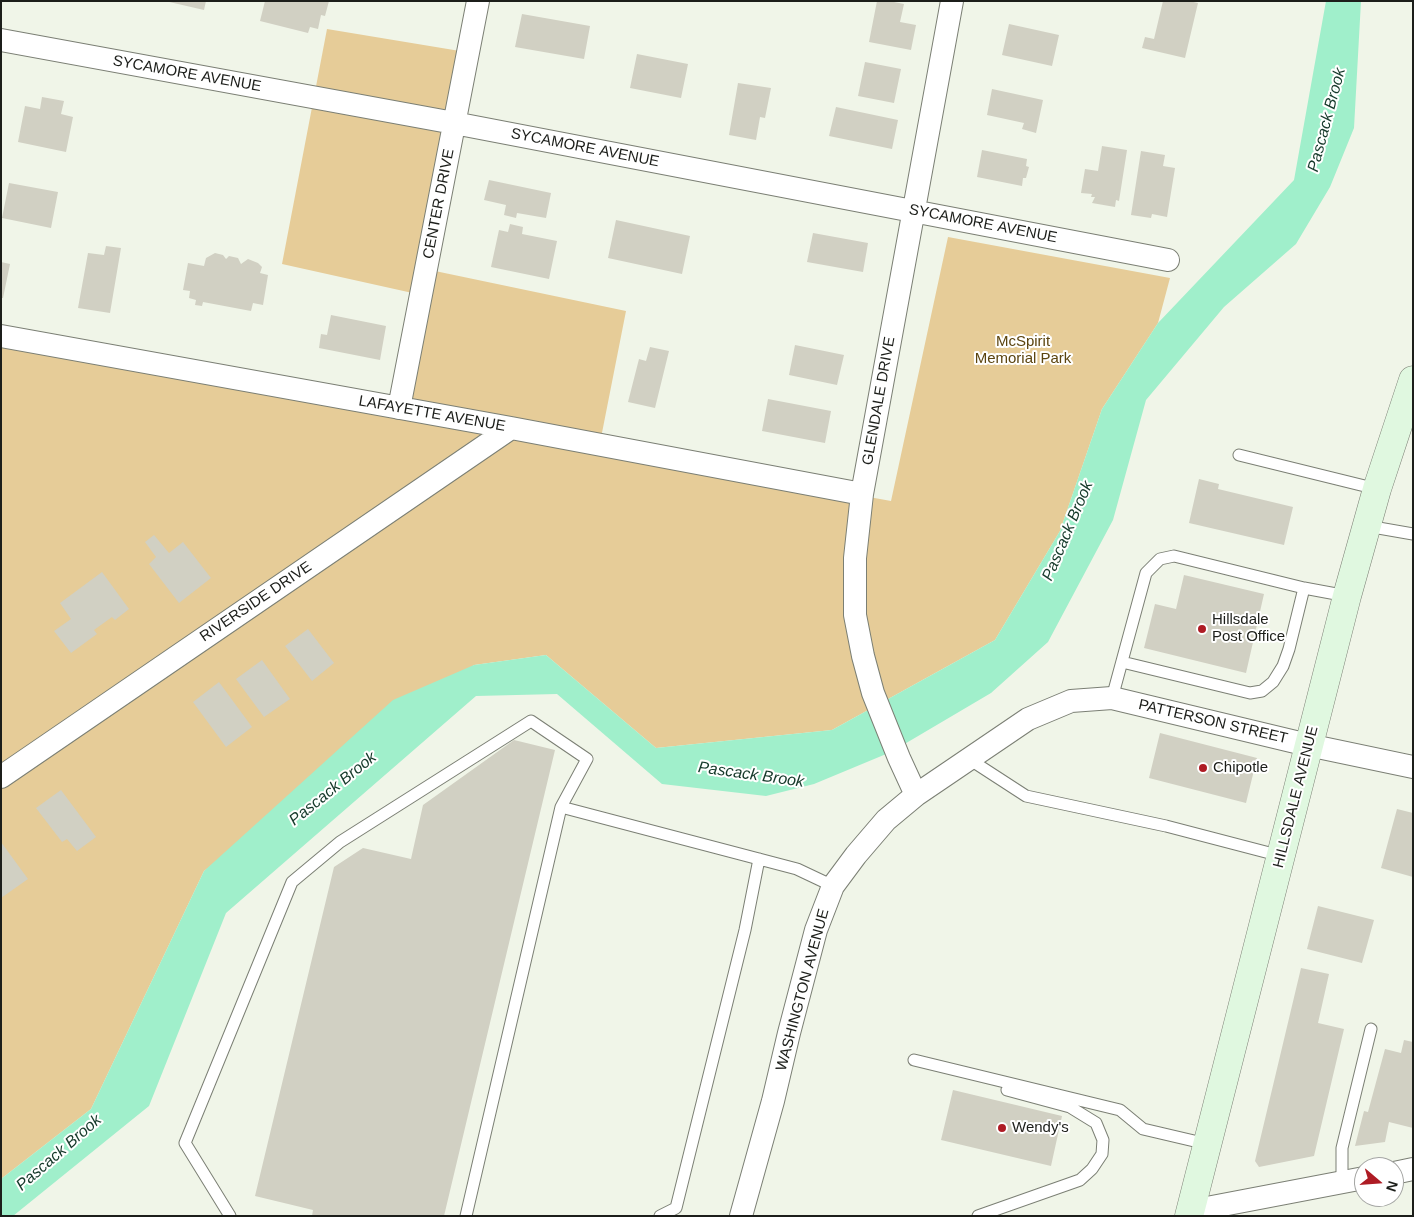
<!DOCTYPE html>
<style>
body{margin:0}
#map{position:relative;width:1414px;height:1217px;overflow:hidden;background:#f0f5e8;font-family:Arial,sans-serif}
canvas{display:block}
.frame{position:absolute;inset:0;border:2px solid #1c1e1a;pointer-events:none}
.north{position:absolute;left:1354px;top:1157px;width:50px;height:50px;box-sizing:border-box;background:#fff;border:1px solid #a4a5a3;border-radius:50%;rotate:108deg;font-size:14px;font-weight:700;line-height:20px;text-align:center;color:#1c1e1a}
.north::after{content:'';display:block;margin:auto;width:18px;height:22px;background:#ae1b24;clip-path:polygon(50% 0,100% 100%,50% 72%,0 100%)}
</style>
<div id="map">
<canvas width="1414" height="1217"></canvas>
<div class="frame"></div>
<div class="north">N</div>
</div>
<script>
const ctx = document.querySelector('canvas').getContext('2d');
ctx.lineJoin = 'round';
function fillPath(path, color) {
  ctx.fillStyle = color;
  ctx.fill(path, 'evenodd');
}
function shape(rows) {
  const path = new Path2D();
  for (const r of rows) {
    path.moveTo(r[0], r[1]);
    for (let i = 2; i < r.length; i += 2) path.lineTo(r[i], r[i + 1]);
  }
  return path;
}
function stroke(path, color, width, dash) {
  ctx.strokeStyle = color;
  ctx.lineWidth = width;
  ctx.lineCap = dash ? 'butt' : 'round';
  ctx.setLineDash(dash || []);
  ctx.stroke(path);
}
function label(font, color, halo, rows, align = 'center') {
  ctx.font = font + ' Arial,sans-serif';
  ctx.lineWidth = 4;
  ctx.setLineDash([]);
  ctx.textBaseline = 'middle';
  ctx.strokeStyle = halo;
  ctx.fillStyle = color;
  for (const [text, x, y, turn = 0] of rows) {
    ctx.save();
    ctx.translate(x, y);
    ctx.rotate((+turn || 0) * Math.PI / 180);
    ctx.textAlign = isNaN(turn) ? turn : align;
    if (halo) ctx.strokeText(text, 0, 0);
    ctx.fillText(text, 0, 0);
    ctx.restore();
  }
}
fillPath(shape([
 [327,29,478,54,435,271,626,311,599,448,891,501,948,237,1170,278,1158,323,1102,409,1060,531,995,640,832,730,656,748,546,655,474,665,204,871,91,1109,1,1179,1,337,403,413,426,296,282,264]
]), '#e6cc98');
fillPath(shape([
 [1326,1,1361,1,1354,128,1330,187,1296,244,1224,307,1146,400,1113,520,1048,642,991,693,891,752,814,784,766,796,662,784,557,694,476,696,226,913,149,1106,13,1216,1,1216,1,1179,91,1109,204,871,393,700,474,665,546,655,656,748,832,730,995,640,1060,531,1102,409,1158,323,1294,180]
]), '#a0efcb');
fillPath(shape([
 [165,1,206,1,204,10],
 [265,1,329,1,325,16,321,15,318,29,310,27,308,33,260,21],
 [877,1,889,1,904,4,900,22,916,25,911,50,869,42],
 [1163,1,1189,1,1198,3,1185,58,1142,48,1145,37,1154,39],
 [522,14,590,26,584,59,515,47],
 [1009,24,1059,35,1052,66,1002,55],
 [637,54,688,64,681,98,630,88],
 [865,62,901,69,894,103,858,96],
 [738,83,771,88,765,118,760,117,756,140,729,135],
 [992,89,1043,100,1036,133,1022,129,1024,123,987,115],
 [42,97,64,101,61,114,73,117,66,152,18,142,25,106,40,109],
 [836,107,898,120,892,149,829,136],
 [1102,146,1127,150,1119,201,1116,200,1115,207,1092,203,1095,197,1091,197,1092,194,1081,193,1085,169,1098,171],
 [982,150,1027,159,1026,166,1029,167,1026,178,1023,178,1022,186,977,177],
 [1141,151,1165,155,1163,166,1175,168,1167,217,1152,214,1151,218,1131,215],
 [489,180,551,193,546,218,517,213,516,218,504,215,506,205,484,200],
 [9,183,58,192,51,228,2,218],
 [616,220,690,236,682,274,608,258],
 [510,224,523,227,522,234,557,241,549,279,491,267,499,230,508,232],
 [813,233,868,243,863,272,807,262],
 [106,246,121,248,110,313,78,308,88,253,104,255],
 [215,253,223,255,226,259,229,256,238,258,241,264,248,259,258,263,262,267,260,273,268,275,263,305,253,303,251,311,203,302,202,306,195,305,196,300,189,298,190,291,183,290,188,263,204,266,206,258],
 [1,262,10,264,3,298,1,298],
 [331,315,386,326,380,360,319,348,321,334,327,335],
 [795,345,844,355,837,385,789,375],
 [650,347,669,351,655,408,628,402,639,359,646,361],
 [768,399,831,411,825,443,762,431],
 [1199,479,1219,484,1218,489,1293,507,1284,545,1189,523],
 [154,535,169,553,183,542,211,578,179,603,149,564,156,557,145,542],
 [102,572,129,609,115,620,112,617,94,630,97,634,71,653,54,631,71,619,60,603],
 [1184,575,1264,594,1246,673,1144,648,1155,604,1176,609],
 [308,629,334,663,312,681,285,646],
 [262,660,290,699,264,717,236,679],
 [219,682,252,727,226,747,193,702],
 [1160,733,1257,758,1246,803,1149,778],
 [514,740,555,750,444,1216,312,1216,313,1210,255,1196,334,867,363,848,411,859,423,805],
 [61,790,96,837,77,851,67,839,62,842,36,808],
 [1397,809,1413,813,1413,877,1381,868],
 [1,842,28,879,1,898],
 [1318,906,1374,920,1362,963,1307,949],
 [1301,968,1329,974,1318,1023,1344,1029,1314,1156,1259,1167,1255,1161],
 [1404,1040,1413,1042,1413,1128,1389,1122,1385,1142,1355,1146,1364,1111,1368,1112,1385,1049,1401,1053],
 [953,1090,1062,1116,1051,1166,941,1140]
]), '#d1d0c3');
const lane = shape([
 [1239,455,1377,489],
 [1367,526,1413,534],
 [1122,662,1250,693,1262,691,1273,682,1283,666,1289,649,1304,588],
 [1112,698,1146,573,1160,559,1174,556,1304,588,1347,596],
 [969,759,1026,796,1166,826,1281,856],
 [914,1060,1120,1110,1143,1129,1207,1144],
 [1342,1182,1342,1148,1371,1029],
 [230,1216,185,1143,292,882,340,842,531,721,587,759,561,807],
 [466,1216,561,807,797,869,833,886],
 [660,1216,676,1208,745,930,759,859],
 [978,1216,1080,1180,1092,1169,1102,1154,1103,1140,1096,1123,1070,1107,1007,1090]
]);
const street = shape([
 [1,40,454,123,1168,260],
 [1,336,511,428,862,494],
 [399,408,478,1],
 [1,777,511,428],
 [916,795,899,758,873,693,863,656,855,615,855,558,862,494,952,1],
 [1394,1173,1413,1169],
 [1191,1211,1364,1178],
 [741,1216,773,1101,789,1033,816,930,833,886,856,855,886,820,916,795,1028,719,1071,701,1112,698,1308,745,1413,767]
]);
const secondary = shape([
 [1189,1216,1347,596,1377,489,1413,380]
]);
stroke(lane, '#7b7f74', 13);
stroke(street, '#7b7f74', 24);
stroke(secondary, '#7b7f74', 29);
stroke(lane, '#fff', 11);
stroke(street, '#fff', 22);
stroke(secondary, '#e0f8e0', 28);
for (const [x, y, r, color] of [
 [1202,629,5,"#ae1b24"],
 [1203,768,5,"#ae1b24"],
 [1002,1128,5,"#ae1b24"]
]) {
  const dot = new Path2D();
  dot.arc(x, y, r, 0, 2 * Math.PI);
  ctx.fillStyle = color;
  ctx.fill(dot);
  stroke(dot, '#fff', 2);
}
label('15px', '#1c1e1a', '#fff', [
 ["SYCAMORE AVENUE",187,74,10],
 ["SYCAMORE AVENUE",585,148,11],
 ["CENTER DRIVE",439,204,-79],
 ["SYCAMORE AVENUE",983,224,11],
 ["GLENDALE DRIVE",879,401,-80],
 ["LAFAYETTE AVENUE",432,414,10],
 ["RIVERSIDE DRIVE",256,602,-34],
 ["PATTERSON STREET",1213,722,13],
 ["HILLSDALE AVENUE",1296,797,-76],
 ["WASHINGTON AVENUE",803,990,-75]
]);
label('15px', '#5b440f', '#fff', [
 ["McSpirit",1023,342],
 ["Memorial Park",1023,359]
]);
label('15px', '#1c1e1a', '#fff', [
 ["Hillsdale",1212,620],
 ["Post Office",1212,637],
 ["Chipotle",1213,768],
 ["Wendy's",1012,1128]
], 'left');
label('italic 16px', '#15392a', '#fff', [
 ["Pascack Brook",1327,120,-75],
 ["Pascack Brook",1068,531,-67],
 ["Pascack Brook",751,775,8],
 ["Pascack Brook",333,789,-39],
 ["Pascack Brook",59,1153,-41]
]);
</script>
